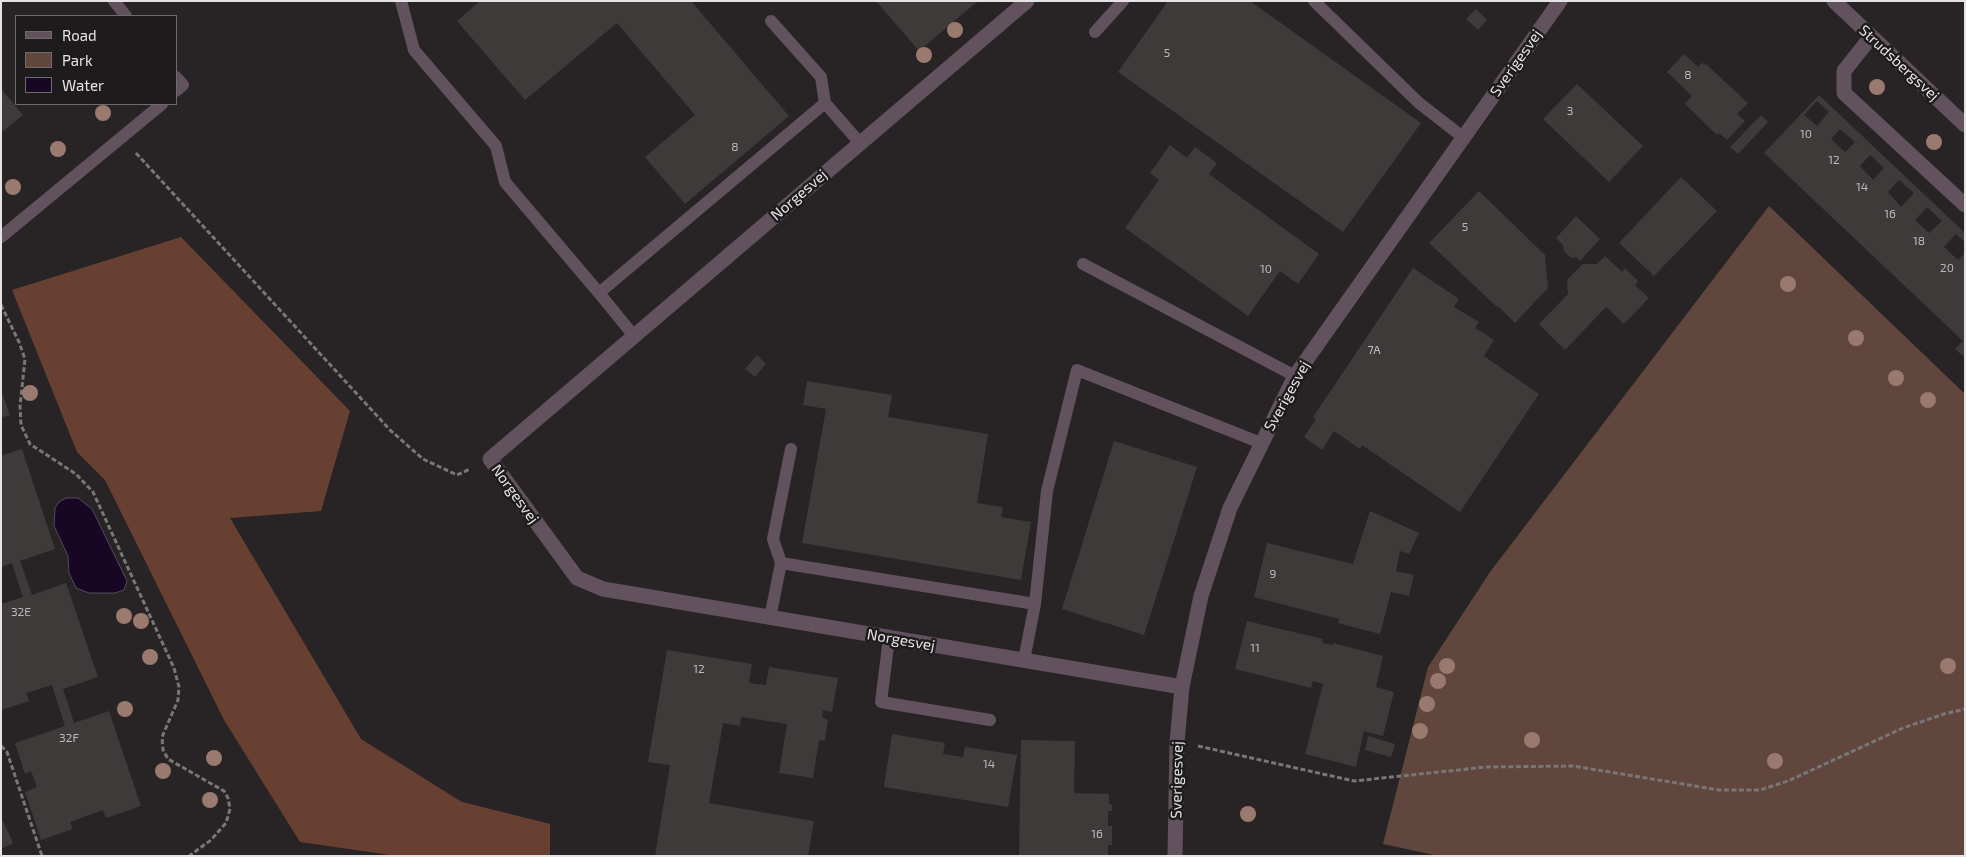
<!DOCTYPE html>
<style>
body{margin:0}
#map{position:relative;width:1966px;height:857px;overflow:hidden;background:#282426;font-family:"Exo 2",sans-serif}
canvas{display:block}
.frame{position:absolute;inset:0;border:2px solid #e6e3e4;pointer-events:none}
.legend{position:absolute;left:15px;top:15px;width:162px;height:90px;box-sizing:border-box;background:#1e1b1c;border:1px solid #6e6b6c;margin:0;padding:6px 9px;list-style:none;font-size:15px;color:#e6e3e4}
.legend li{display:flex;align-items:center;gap:10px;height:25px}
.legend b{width:25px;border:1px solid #6e6b6c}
</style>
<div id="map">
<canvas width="1966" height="857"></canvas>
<div class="frame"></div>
<ul class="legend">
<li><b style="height:6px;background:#61525e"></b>Road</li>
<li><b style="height:14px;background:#61463d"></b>Park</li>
<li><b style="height:14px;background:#180724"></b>Water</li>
</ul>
</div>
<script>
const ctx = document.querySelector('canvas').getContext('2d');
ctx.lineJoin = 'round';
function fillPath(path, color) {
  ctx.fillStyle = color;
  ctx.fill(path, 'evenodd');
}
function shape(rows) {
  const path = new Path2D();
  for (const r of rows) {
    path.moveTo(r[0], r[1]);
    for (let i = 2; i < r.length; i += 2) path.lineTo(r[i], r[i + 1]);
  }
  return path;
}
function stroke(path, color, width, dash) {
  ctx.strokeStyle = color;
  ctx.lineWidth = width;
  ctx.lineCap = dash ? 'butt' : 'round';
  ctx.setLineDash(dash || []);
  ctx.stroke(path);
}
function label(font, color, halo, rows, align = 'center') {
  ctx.font = font + ' "Exo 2",sans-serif';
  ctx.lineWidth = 5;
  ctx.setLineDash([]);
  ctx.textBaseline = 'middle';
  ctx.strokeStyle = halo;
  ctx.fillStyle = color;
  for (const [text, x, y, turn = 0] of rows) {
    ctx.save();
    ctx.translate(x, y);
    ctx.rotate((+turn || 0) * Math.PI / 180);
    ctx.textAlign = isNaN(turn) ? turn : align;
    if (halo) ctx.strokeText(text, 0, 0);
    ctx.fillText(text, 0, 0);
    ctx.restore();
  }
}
fillPath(shape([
 [1769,206,1965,394,1965,856,1439,856,1383,844,1428,667,1490,572]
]), '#61463d');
fillPath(shape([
 [181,237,350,411,321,511,230,518,361,739,462,802,550,824,550,856,397,856,300,842,224,720,105,480,77,452,12,290]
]), '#674032');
const water = shape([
 [66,498,78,498,92,509,127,581,124,590,115,593,89,593,76,588,69,573,68,556,54,526,55,508,59,502,66,498]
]);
fillPath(water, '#180724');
stroke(water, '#56495e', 1);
fillPath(shape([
 [480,1,691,1,789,116,685,204,645,157,695,115,617,23,525,100,457,21],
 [876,1,978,1,919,51],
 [1168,1,1250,1,1421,123,1343,232,1118,72],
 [1476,9,1487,20,1478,30,1466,19],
 [1684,54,1698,67,1702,63,1707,65,1748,103,1737,114,1745,121,1727,140,1719,133,1717,135,1685,104,1692,96,1667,72],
 [1577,84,1643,146,1609,182,1543,119],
 [1,89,23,115,1,133],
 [1819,95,1965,233,1965,242,1956,234,1944,247,1958,260,1965,253,1965,358,1955,349,1963,341,1764,153],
 [1817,101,1829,112,1817,126,1804,115],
 [1840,129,1855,142,1845,152,1831,139],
 [1870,155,1884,168,1873,180,1860,166],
 [1899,180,1914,193,1901,207,1888,192],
 [1927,207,1942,221,1929,233,1915,220],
 [1761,115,1768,122,1738,154,1730,147],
 [1170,145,1187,158,1195,147,1217,163,1209,174,1319,254,1298,284,1280,271,1248,316,1125,228,1159,180,1150,173],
 [1681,177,1717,211,1654,276,1619,243],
 [1479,191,1546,256,1545,257,1548,288,1515,323,1498,306,1497,307,1429,243],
 [1576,216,1600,239,1580,261,1576,257,1571,258,1564,251,1563,245,1556,238],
 [1605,256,1622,272,1625,268,1638,281,1635,285,1649,298,1624,324,1606,307,1565,350,1539,324,1568,294,1567,280,1583,264,1597,264],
 [1413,268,1459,299,1454,307,1479,322,1475,328,1494,340,1484,356,1539,394,1460,512,1362,445,1360,449,1334,431,1322,450,1304,437,1316,419,1313,417],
 [757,355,766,364,755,377,745,369],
 [807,381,892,395,888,417,988,434,977,503,1003,507,1001,517,1031,522,1021,580,802,543,826,409,803,405],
 [1,390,10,415,1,418],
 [1114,441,1197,467,1144,635,1062,609],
 [22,449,55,549,20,561,32,595,66,583,98,677,63,689,74,723,109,711,141,806,106,818,103,810,70,822,73,829,41,840,25,792,37,787,31,771,25,774,15,743,65,726,52,685,26,693,29,701,1,710,1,604,23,597,12,563,1,567,1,456],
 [1370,511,1419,533,1409,554,1400,551,1396,571,1414,575,1409,596,1391,592,1380,634,1338,623,1339,619,1254,597,1267,543,1353,564],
 [1247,621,1323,639,1322,643,1333,645,1333,643,1383,656,1376,687,1394,692,1383,736,1364,731,1356,767,1305,754,1323,684,1313,681,1311,688,1235,669],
 [667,650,752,664,749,683,766,685,769,667,838,678,832,712,823,710,822,717,828,720,825,741,819,740,813,778,779,773,787,724,741,717,740,726,723,723,709,803,814,821,808,856,655,856,670,765,648,762],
 [892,734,945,743,943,754,963,757,965,747,1017,755,1008,807,884,787],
 [1368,736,1395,744,1391,757,1365,750],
 [1021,740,1075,741,1074,793,1109,794,1109,804,1112,805,1112,811,1108,811,1108,826,1112,826,1112,845,1108,845,1108,856,1019,856],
 [3,821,13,843,1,849,1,822]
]), '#3e3a3a');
stroke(shape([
 [136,153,390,430,423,459,457,475,470,469],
 [1,305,19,342,25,359,20,406,21,425,30,444,76,474,93,492,174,668,179,687,178,700,162,737,163,750,168,759,224,791,228,798,230,809,226,823,211,840,189,856],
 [1,746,7,752,42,856],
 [1198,746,1354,781,1486,767,1573,766,1719,790,1760,790,1788,781,1903,728,1944,714,1965,709]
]), '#797677', 3, [5, 2.5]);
stroke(shape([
 [114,1,126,16],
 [401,1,414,50,496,146,505,182,599,293],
 [1314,1,1419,103,1464,138],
 [771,21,821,77,825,103],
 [1095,32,1123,1],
 [176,77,183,85,176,91],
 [1,237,162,104],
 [1083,264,1295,376],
 [634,336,599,293,825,103,860,143],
 [781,563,773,539,791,449],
 [770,618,781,563,1035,604],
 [889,638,881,702,990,720],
 [1024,660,1035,604,1047,491,1077,370,1261,443]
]), '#61525e', 12);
stroke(shape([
 [1027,1,490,459,577,578,603,589,1182,687],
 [1834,1,1965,125],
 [1871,37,1844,71,1844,93,1965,205],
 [1175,856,1177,742,1182,687,1201,596,1230,508,1295,376,1560,1]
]), '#61525e', 15);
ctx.fillStyle = '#9a796f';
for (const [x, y] of [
 [955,30],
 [924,55],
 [1877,87],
 [103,113],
 [1934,142],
 [58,149],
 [13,187],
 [1788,284],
 [1856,338],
 [1896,378],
 [30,393],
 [1928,400],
 [124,616],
 [141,621],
 [150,657],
 [1447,666],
 [1948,666],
 [1438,681],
 [1427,704],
 [125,709],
 [1420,731],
 [1532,740],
 [214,758],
 [1775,761],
 [163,771],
 [210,800],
 [1248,814]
]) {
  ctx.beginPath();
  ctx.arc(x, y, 8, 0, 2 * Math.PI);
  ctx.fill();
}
label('12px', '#bcb9ba', null, [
 ["5",1167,53],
 ["8",1688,75],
 ["3",1570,111],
 ["10",1806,134],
 ["8",735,147],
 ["12",1834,160],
 ["14",1862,187],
 ["16",1890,214],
 ["5",1465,227],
 ["18",1919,241],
 ["20",1947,268],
 ["10",1266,269],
 ["7A",1374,350],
 ["9",1273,574],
 ["32E",21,612],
 ["11",1255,648],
 ["12",699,669],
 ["32F",69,738],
 ["14",989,764],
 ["16",1097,834]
]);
label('15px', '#e6e3e4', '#1e1b1c', [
 ["Sverigesvej",1516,63,-55],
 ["Strudsbergsvej",1899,63,43],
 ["Norgesvej",799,195,-41],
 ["Sverigesvej",1287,396,-61],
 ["Norgesvej",515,494,54],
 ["Norgesvej",901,640,10],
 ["Sverigesvej",1177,780,-89]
]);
</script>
